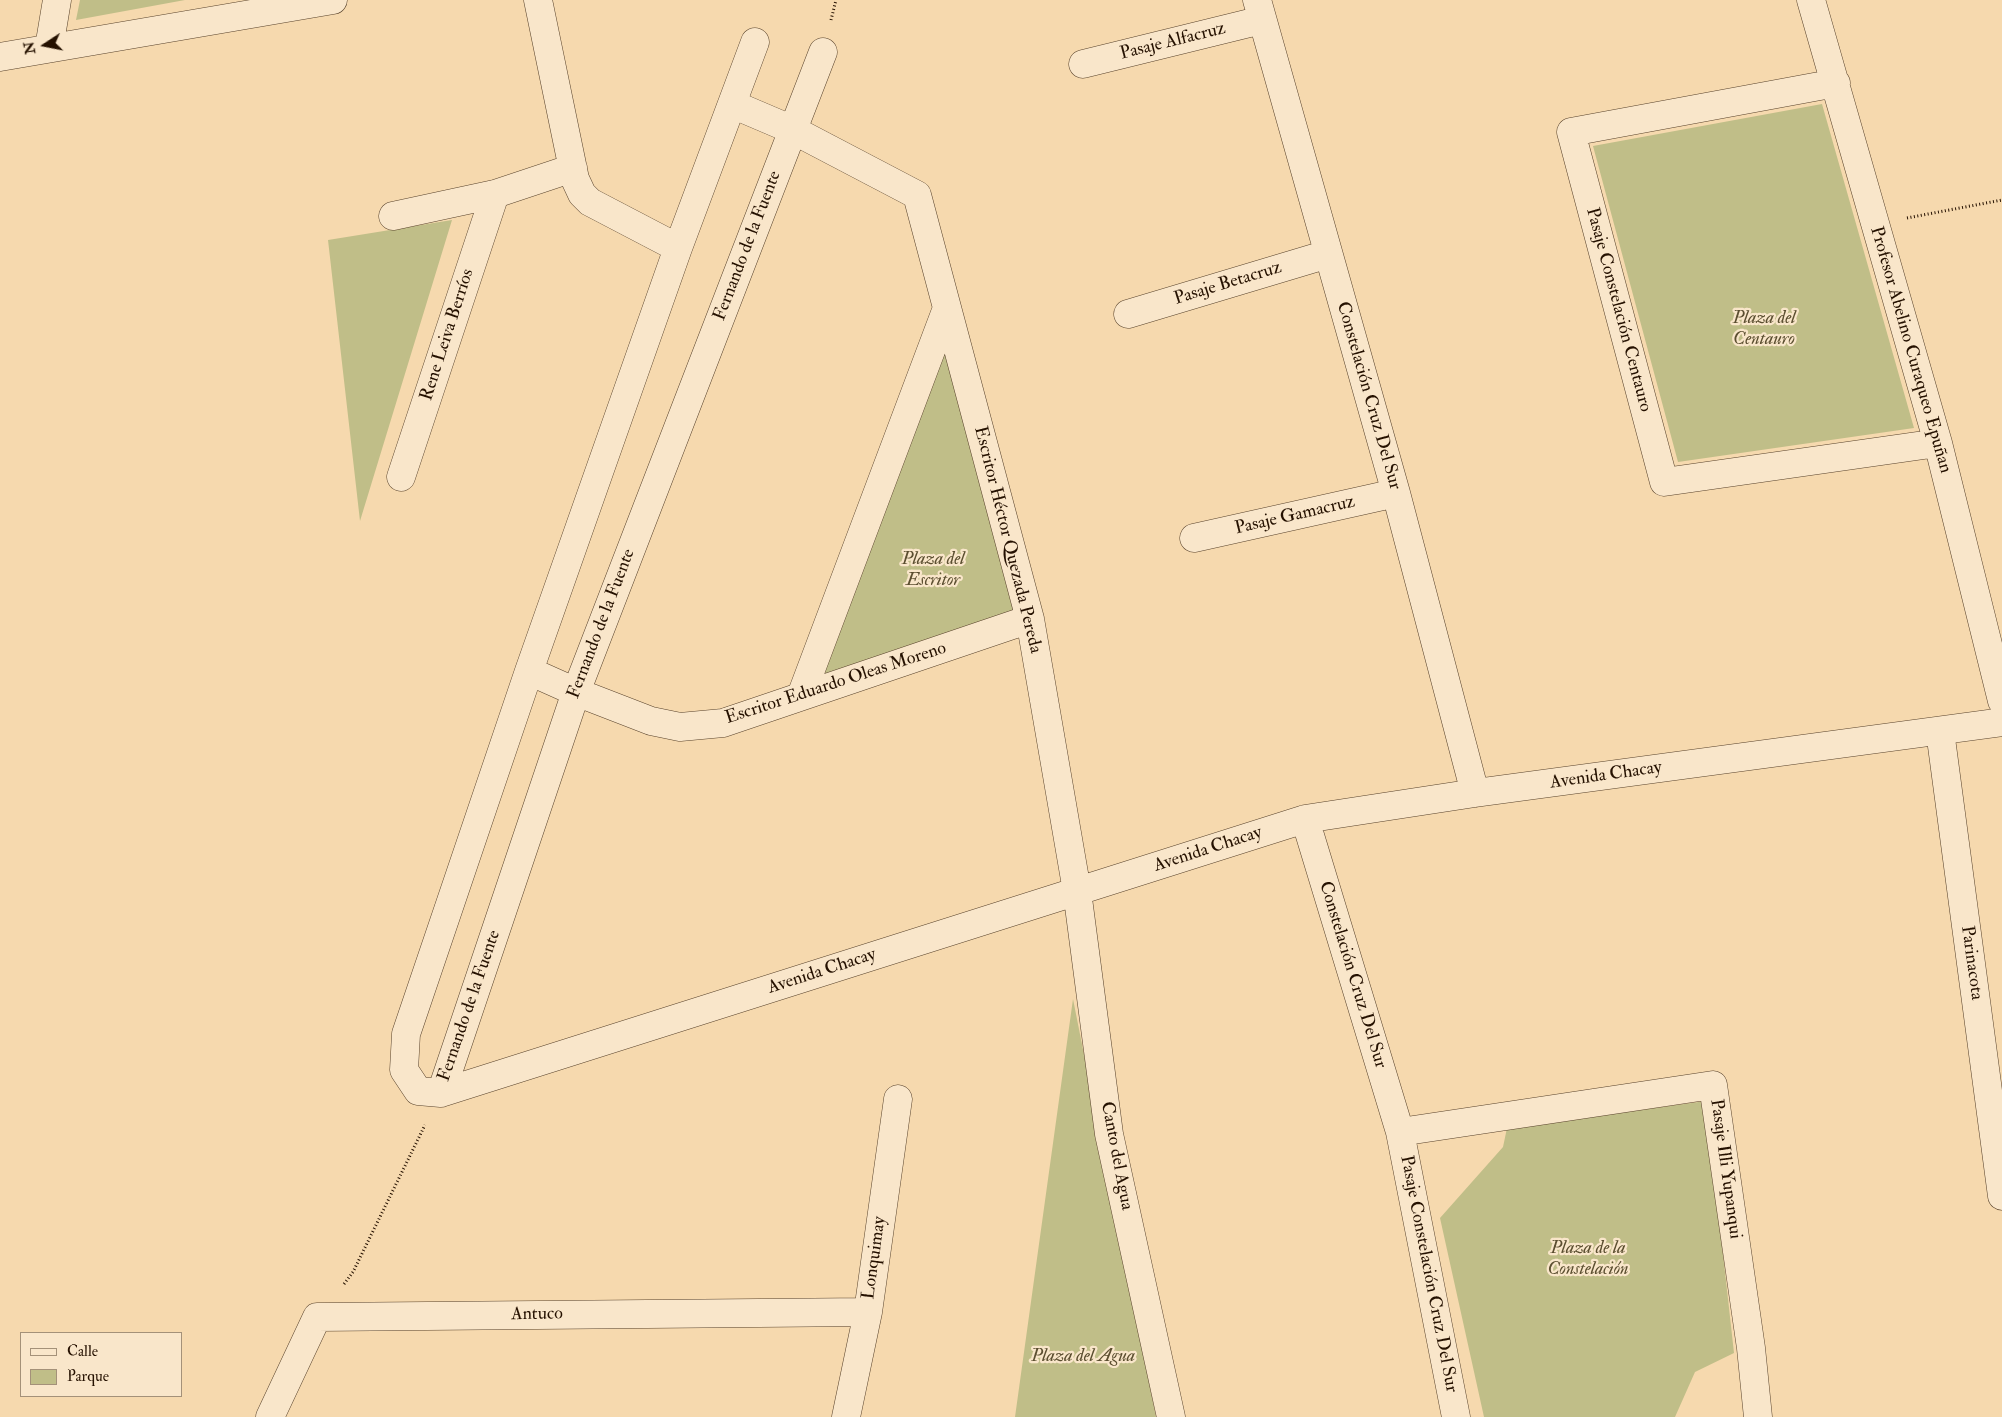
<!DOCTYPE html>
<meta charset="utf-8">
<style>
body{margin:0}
#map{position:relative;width:2002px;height:1417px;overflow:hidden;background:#f6d9ae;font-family:"IM FELL Double Pica",serif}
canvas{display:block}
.legend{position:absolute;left:20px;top:1332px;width:162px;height:65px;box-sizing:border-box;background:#f9e6ca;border:1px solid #a49179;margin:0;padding:6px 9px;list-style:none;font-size:15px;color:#251100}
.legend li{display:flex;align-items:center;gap:10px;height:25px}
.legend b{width:25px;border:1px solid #a49179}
.north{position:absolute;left:20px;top:20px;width:50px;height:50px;-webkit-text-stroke:4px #f9e6ca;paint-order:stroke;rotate:259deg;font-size:14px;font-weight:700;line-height:20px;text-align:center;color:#251100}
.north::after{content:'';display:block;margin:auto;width:18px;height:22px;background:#251100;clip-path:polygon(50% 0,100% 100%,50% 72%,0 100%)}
</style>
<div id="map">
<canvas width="2002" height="1417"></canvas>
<ul class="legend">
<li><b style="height:6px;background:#f9e6ca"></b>Calle</li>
<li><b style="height:14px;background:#c0be88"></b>Parque</li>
</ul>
<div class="north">N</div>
</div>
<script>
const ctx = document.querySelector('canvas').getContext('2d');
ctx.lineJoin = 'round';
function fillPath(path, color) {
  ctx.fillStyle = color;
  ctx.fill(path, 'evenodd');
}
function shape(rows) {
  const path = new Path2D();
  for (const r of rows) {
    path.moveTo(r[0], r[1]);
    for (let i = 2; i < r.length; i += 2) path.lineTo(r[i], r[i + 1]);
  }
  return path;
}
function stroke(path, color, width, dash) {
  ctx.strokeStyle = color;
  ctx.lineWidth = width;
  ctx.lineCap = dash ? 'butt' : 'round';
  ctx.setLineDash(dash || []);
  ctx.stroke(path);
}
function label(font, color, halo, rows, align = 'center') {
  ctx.font = font + ' "IM FELL Double Pica",serif';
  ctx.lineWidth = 4.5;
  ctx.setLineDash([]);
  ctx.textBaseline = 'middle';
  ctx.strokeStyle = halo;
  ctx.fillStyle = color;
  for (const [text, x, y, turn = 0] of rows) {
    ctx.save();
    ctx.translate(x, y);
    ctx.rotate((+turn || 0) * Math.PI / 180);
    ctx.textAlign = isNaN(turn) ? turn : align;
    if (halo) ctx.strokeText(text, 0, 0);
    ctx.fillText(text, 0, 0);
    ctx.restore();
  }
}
fillPath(shape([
 [80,0,185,0,76,20],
 [1822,104,1914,428,1678,462,1593,146],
 [452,220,360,521,328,240],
 [946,341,1016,615,816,683],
 [1073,999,1156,1417,1015,1417],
 [1706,1101,1734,1353,1695,1372,1675,1417,1484,1417,1440,1218,1503,1147,1507,1128]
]), '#c0be88');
const minor = shape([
 [538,0,575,179,582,194,590,202,678,248],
 [1257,0,1396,493,1475,793],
 [1811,0,1938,443,2002,701],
 [755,42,678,248,529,671,406,1034,404,1070,418,1091,441,1093,1305,819,1475,793,2002,722],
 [49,48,57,0],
 [0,57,333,0],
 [1083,64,1262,20],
 [1836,83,1571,132,1664,482,1938,443],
 [732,104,793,130,917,195,1030,619,1077,891,1109,1134,1171,1417],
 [393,216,495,194,573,168],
 [1128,314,1328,254],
 [401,477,495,194],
 [1194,538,1396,493],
 [529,671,576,692,651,721,680,727,723,723,1030,619],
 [801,696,947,308],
 [1940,731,2002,1196],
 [1305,819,1400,1132,1456,1417],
 [441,1093,576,692,823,52],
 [1400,1132,1713,1085,1751,1348,1758,1417],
 [270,1417,317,1317,868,1312],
 [846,1417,868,1312,898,1099]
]);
stroke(minor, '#59432c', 29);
stroke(shape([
 [831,20,836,0],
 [1907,218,2002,200],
 [344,1284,353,1272,425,1125]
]), '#251100', 3, [1, 2.5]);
stroke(minor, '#f9e6ca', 28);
label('18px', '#251100', '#f9e6ca', [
 ["Pasaje Alfacruz",1173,42,-14],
 ["Fernando de la Fuente",748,246,-69],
 ["Pasaje Betacruz",1228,284,-17],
 ["Pasaje Constelación Centauro",1618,310,75],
 ["Rene Leiva Berríos",448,335,-72],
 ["Profesor Abelino Curaqueo Epuñan",1910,350,74],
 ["Constelación Cruz Del Sur",1368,396,74],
 ["Pasaje Gamacruz",1295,516,-13],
 ["Escritor Héctor Quezada Pereda",1007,540,76],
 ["Fernando de la Fuente",602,624,-69],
 ["Escritor Eduardo Oleas Moreno",836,684,-18],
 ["Avenida Chacay",1606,776,-8],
 ["Avenida Chacay",1208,850,-18],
 ["Parinacota",1971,963,82],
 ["Avenida Chacay",822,972,-18],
 ["Constelación Cruz Del Sur",1352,975,73],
 ["Fernando de la Fuente",470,1006,-71],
 ["Canto del Agua",1116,1156,79],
 ["Pasaje Illi Yupanqui",1725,1169,82],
 ["Lonquimay",875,1258,-82],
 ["Pasaje Constelación Cruz Del Sur",1428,1274,79],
 ["Antuco",537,1315,-1]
]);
label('italic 18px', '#5b4e30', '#f9e6ca', [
 ["Plaza del",1764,319],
 ["Centauro",1764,340],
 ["Plaza del",933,560],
 ["Escritor",933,581],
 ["Plaza de la",1588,1249],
 ["Constelación",1588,1270],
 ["Plaza del Agua",1083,1357]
]);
</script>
